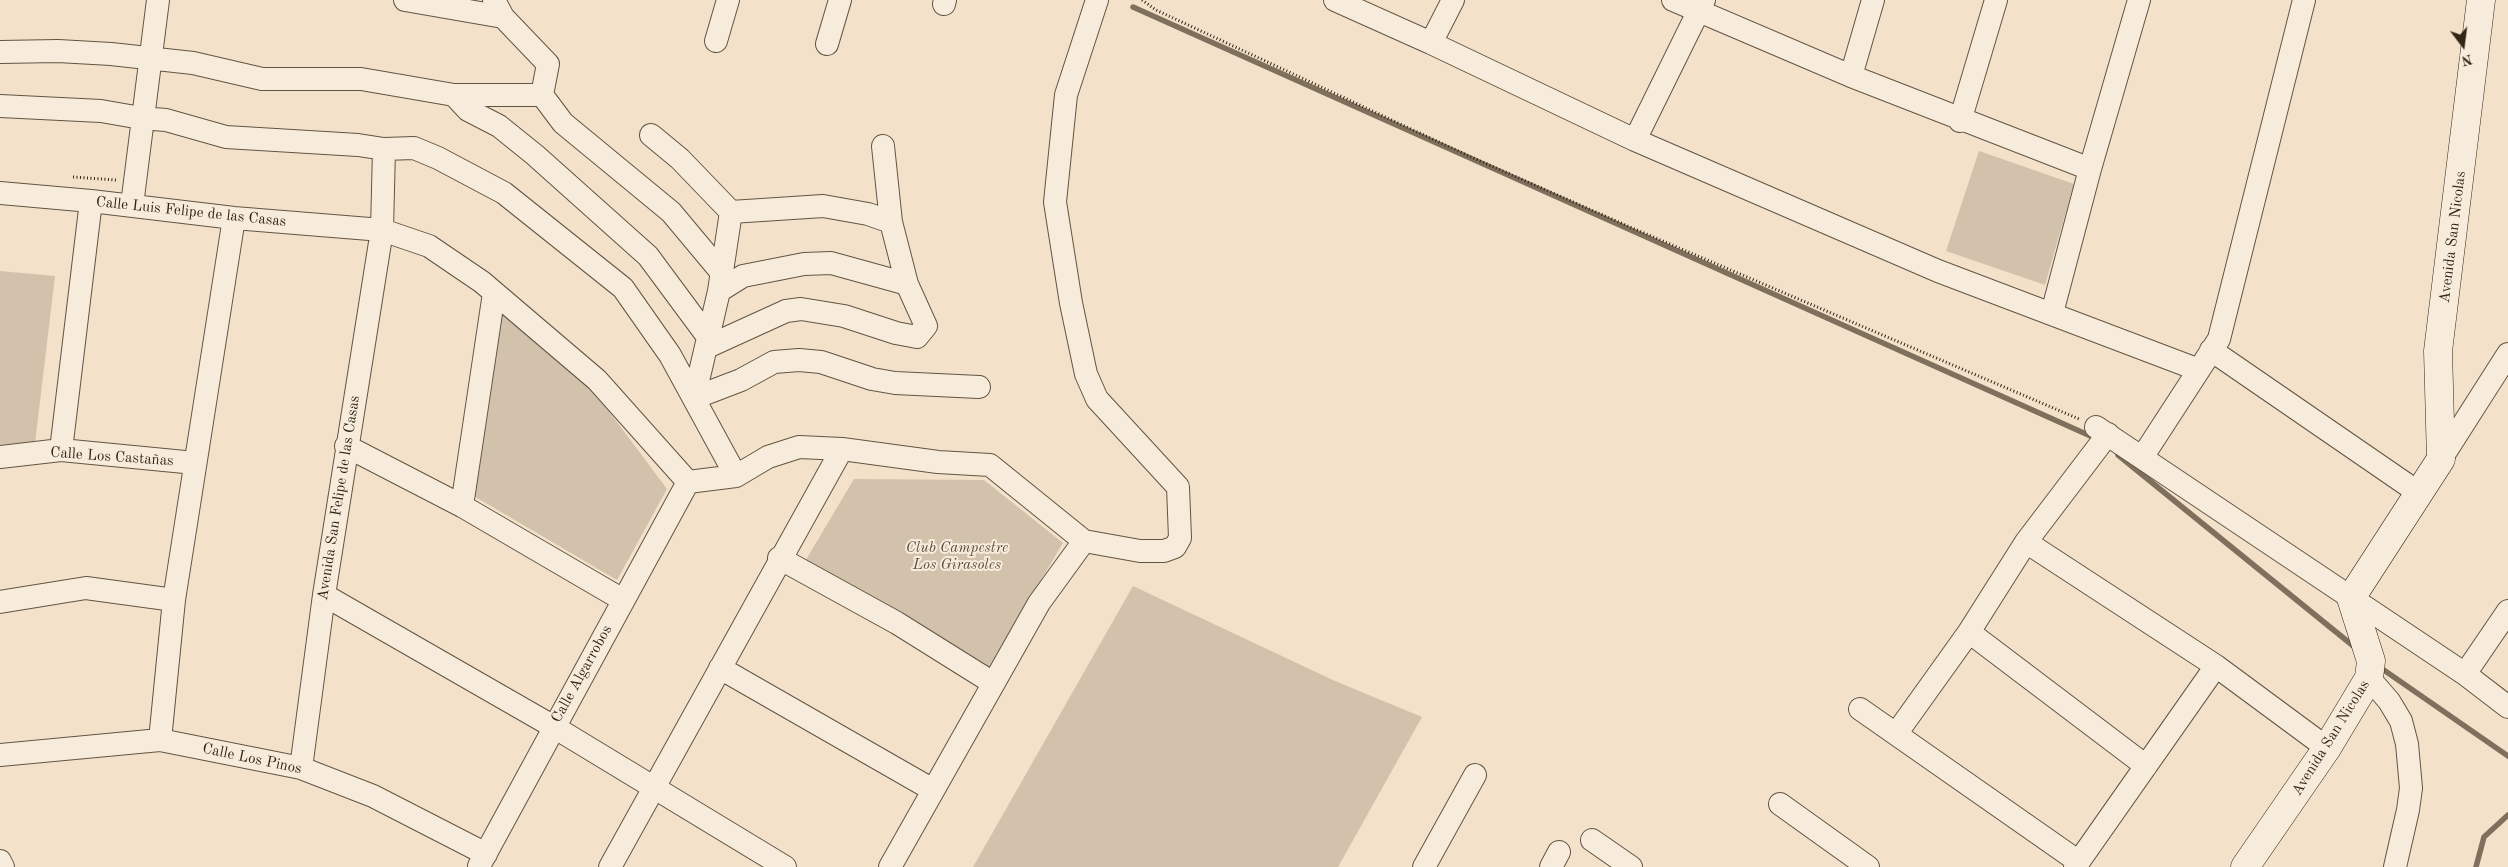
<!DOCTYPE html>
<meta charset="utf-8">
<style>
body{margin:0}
#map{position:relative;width:2508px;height:867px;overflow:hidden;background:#f3e2c9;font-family:"Old Standard TT",serif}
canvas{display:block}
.north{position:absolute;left:2438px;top:20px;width:50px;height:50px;-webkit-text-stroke:4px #f7ecdc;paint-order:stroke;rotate:165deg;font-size:14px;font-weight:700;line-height:20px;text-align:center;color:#322516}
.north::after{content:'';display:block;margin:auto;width:18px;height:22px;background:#322516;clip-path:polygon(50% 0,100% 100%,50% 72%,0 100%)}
</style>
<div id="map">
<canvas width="2508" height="867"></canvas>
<div class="north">N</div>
</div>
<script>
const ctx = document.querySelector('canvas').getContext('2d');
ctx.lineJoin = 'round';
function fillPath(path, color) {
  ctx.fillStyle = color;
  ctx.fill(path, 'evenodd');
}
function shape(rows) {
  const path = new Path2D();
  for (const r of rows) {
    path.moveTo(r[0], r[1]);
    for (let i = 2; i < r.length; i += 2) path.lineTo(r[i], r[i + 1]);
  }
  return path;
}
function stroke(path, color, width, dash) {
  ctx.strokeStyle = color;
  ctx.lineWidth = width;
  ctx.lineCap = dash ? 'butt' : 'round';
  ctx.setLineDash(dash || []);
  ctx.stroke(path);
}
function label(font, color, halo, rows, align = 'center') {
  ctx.font = font + ' "Old Standard TT",serif';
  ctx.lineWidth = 4;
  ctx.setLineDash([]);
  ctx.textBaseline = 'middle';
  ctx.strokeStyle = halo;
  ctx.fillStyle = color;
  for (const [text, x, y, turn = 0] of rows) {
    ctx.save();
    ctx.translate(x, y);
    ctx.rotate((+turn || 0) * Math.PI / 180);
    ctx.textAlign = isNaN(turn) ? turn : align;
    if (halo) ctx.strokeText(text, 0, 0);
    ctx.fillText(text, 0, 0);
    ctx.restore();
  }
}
fillPath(shape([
 [1979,151,2074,184,2045,285,1946,251],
 [0,271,55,276,35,443,0,447],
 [501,311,593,390,667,489,617,580,472,495],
 [854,479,984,480,1063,543,989,667,900,611,804,563],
 [1133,586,1335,681,1422,717,1338,867,973,867]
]), '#d2c2ab');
stroke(shape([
 [1133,7,2095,438],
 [2118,455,2357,649],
 [2378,666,2508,756],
 [2476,867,2484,837,2508,815]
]), '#7e705d', 5.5);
const street = shape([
 [405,0,503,17],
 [494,0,503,17,548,64,542,95],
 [1335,0,1431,43,1635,140,1938,271,2199,370],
 [1673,0,1851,76,2090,169],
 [944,4,945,0],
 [716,41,728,0],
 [1431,43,1453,0],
 [827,44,840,0],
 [0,52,58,51,111,54,193,63,262,79,361,79,454,95,468,110,499,126,535,155,648,256,708,337],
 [1851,76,1873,0],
 [454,95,542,95,563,123,671,212,722,273],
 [0,106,101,111,141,118,166,120,226,137,358,145,384,149,414,148,438,158,504,193,623,288,670,355,736,476],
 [1960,121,1996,0],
 [651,135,680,159,731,212,823,206,868,214,891,222],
 [1635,140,1704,0],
 [0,193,91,201,234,218,382,230,429,246,482,282,597,380,688,482,736,476,768,457,799,447,842,449,938,462,990,465,1084,541,1140,551,1164,551,1175,547,1180,538,1178,487,1097,399,1086,374,1071,303,1055,202,1066,95,1097,0],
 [132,205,158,0],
 [719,291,743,276,804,264,831,263,907,284,891,222,883,146],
 [2052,313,2090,169,2139,0],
 [707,347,786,311,801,309,844,316,896,333,917,337,926,326,907,284],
 [2211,350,2419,493],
 [694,398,741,380,774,362,799,360,821,362,872,379,895,383,979,387],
 [694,398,719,291,731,212],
 [2096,427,2465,674,2508,707],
 [2108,434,2026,542,1969,632,2146,766],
 [346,446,462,506,623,600],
 [61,450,91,201],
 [2143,456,2219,339,2304,0],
 [0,457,61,450,195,463],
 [2441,459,2508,354],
 [462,506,494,293],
 [2026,542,2216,666,2327,748],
 [779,558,897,623,993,683],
 [324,595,554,727,785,867],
 [0,602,86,588,174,600],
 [720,668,933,790],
 [2465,674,2508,611],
 [2369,678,2389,701,2401,721,2407,744,2411,788,2408,810,2395,867],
 [1860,709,2079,862],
 [1896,734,1969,632],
 [160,740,174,600,234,218],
 [0,755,160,740,301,768,373,796,486,854],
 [301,768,324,595,382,230,384,149],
 [1780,804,1868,867],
 [1592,840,1631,867],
 [0,861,3,867],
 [479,866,688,482],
 [610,867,842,449],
 [890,867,1039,603,1084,541],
 [1424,867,1475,775],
 [1551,867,1559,852],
 [2075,867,2216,666]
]);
const secondary = shape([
 [2245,867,2327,748,2369,678,2371,661,2351,598,2441,459,2438,351,2481,0]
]);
stroke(street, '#625443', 24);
stroke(secondary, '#322516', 29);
stroke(shape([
 [1142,0,1156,10,1471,157,1630,227,2079,419],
 [73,177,116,180]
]), '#322516', 3, [1, 2.5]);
stroke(street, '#f7ecdc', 22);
stroke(secondary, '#f7ecdc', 28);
label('15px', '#322516', '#f7ecdc', [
 ["Calle Luis Felipe de las Casas",191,212,6],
 ["Avenida San Nicolas",2453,237,-83],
 ["Calle Los Castañas",112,457,4],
 ["Avenida San Felipe de las Casas",339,498,-81],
 ["Calle Algarrobos",582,674,-61],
 ["Avenida San Nicolas",2331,738,-58],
 ["Calle Los Pinos",252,759,12]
]);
label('italic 15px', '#5a4c3b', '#f7ecdc', [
 ["Club Campestre",957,548],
 ["Los Girasoles",957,565]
]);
</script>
